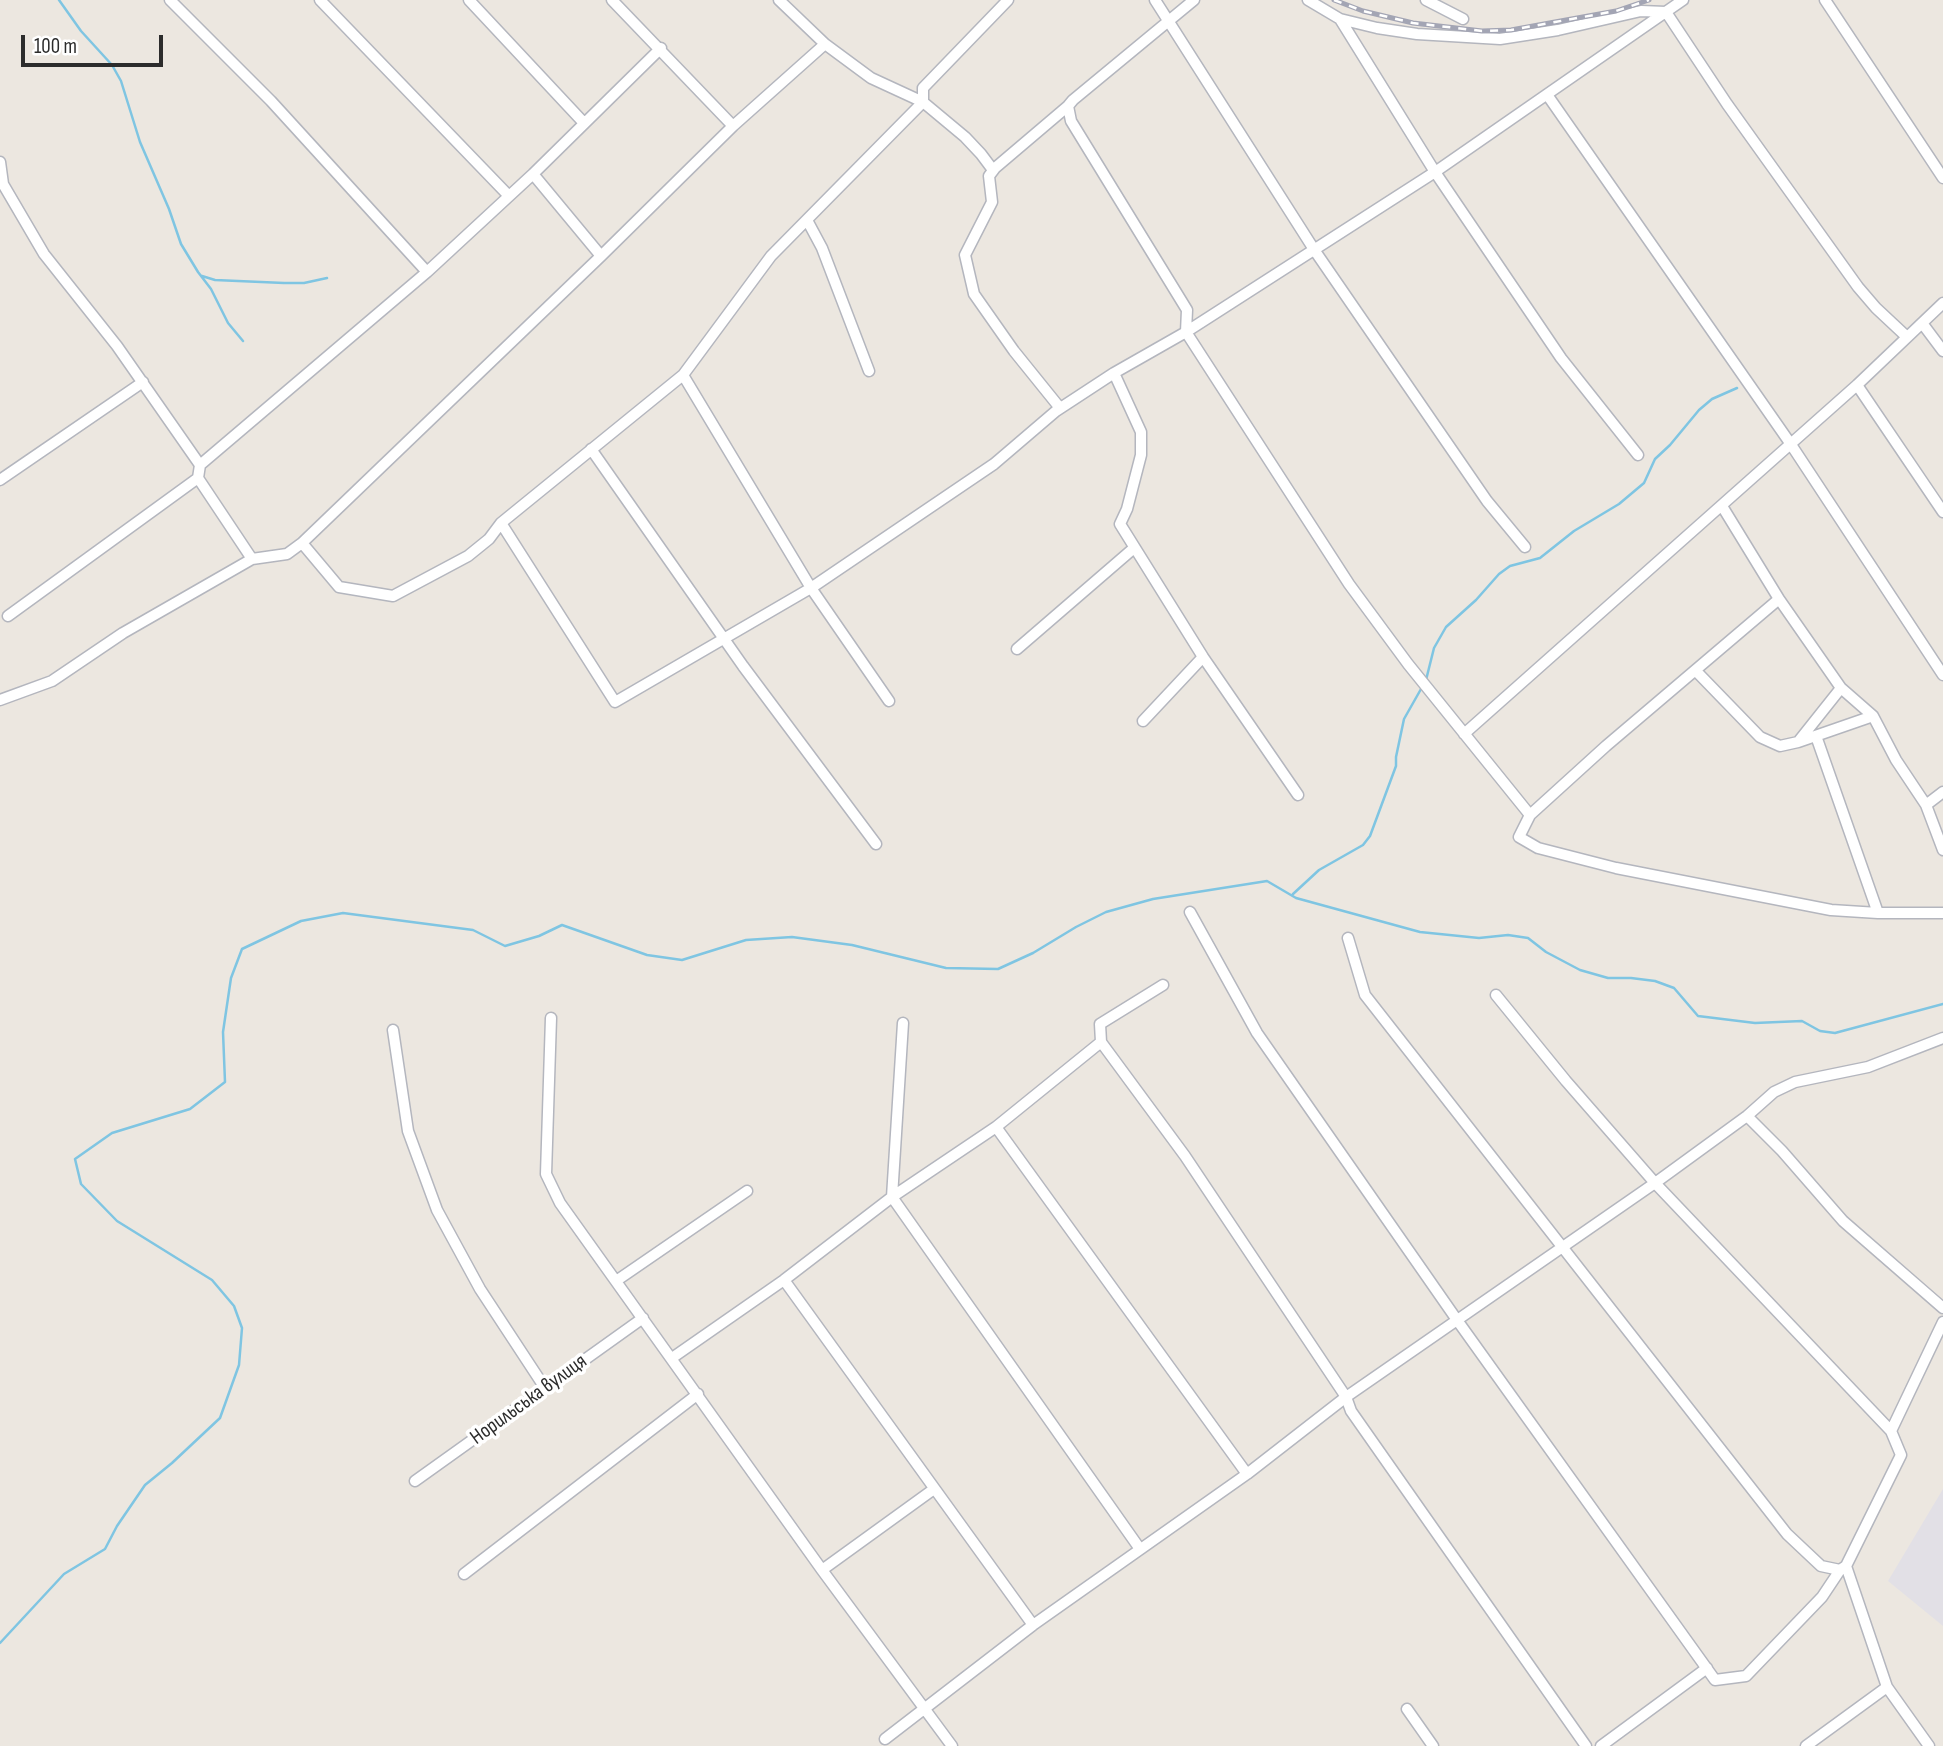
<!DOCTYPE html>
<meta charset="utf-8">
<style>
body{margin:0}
#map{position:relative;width:1943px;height:1746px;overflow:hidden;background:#ece7e0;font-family:"Sofia Sans Condensed",sans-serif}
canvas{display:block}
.scale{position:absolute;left:21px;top:35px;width:142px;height:32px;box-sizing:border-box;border:4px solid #2c2c2c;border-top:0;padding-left:9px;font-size:21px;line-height:24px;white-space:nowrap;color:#2c2c2c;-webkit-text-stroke:5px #fff;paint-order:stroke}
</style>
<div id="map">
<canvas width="1943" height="1746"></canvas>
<div class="scale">100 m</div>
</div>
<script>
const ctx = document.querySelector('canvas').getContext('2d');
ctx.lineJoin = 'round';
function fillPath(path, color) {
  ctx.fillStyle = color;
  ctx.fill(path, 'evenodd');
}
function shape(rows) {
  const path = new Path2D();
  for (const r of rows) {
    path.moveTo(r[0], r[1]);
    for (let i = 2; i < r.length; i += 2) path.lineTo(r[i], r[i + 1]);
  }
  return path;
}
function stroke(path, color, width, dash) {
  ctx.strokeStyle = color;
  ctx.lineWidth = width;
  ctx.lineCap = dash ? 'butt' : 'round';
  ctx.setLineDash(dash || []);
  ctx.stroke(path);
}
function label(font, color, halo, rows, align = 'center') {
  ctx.font = font + ' "Sofia Sans Condensed",sans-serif';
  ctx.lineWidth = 7;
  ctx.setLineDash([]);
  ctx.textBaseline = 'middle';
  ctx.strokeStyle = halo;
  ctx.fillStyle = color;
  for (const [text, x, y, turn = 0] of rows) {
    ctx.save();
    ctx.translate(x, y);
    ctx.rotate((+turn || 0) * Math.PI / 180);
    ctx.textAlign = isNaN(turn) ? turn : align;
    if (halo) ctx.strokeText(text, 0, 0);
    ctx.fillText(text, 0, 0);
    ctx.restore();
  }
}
fillPath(shape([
 [1943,1489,1943,1626,1888,1581]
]), '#e2e0e6');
stroke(shape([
 [59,0,81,31,112,65,121,81,140,142,169,209,181,244,198,272,211,289,228,323,243,341],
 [202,276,215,280,284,283,304,283,327,278],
 [1426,680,1434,648,1446,627,1476,600,1499,574,1510,566,1540,558,1574,531,1619,504,1644,483,1655,459,1670,445,1699,410,1712,399,1737,388],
 [1293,894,1319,870,1363,845,1370,836,1396,766,1396,757,1404,719,1421,689],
 [0,1643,64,1574,105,1549,117,1526,145,1485,172,1463,220,1418,239,1365,242,1328,234,1306,212,1280,117,1221,81,1184,75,1159,112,1133,190,1109,225,1082,223,1032,231,978,242,949,301,921,343,913,473,930,505,946,539,936,562,925,647,955,682,960,746,940,792,937,852,945,946,968,998,969,1033,953,1076,927,1106,912,1153,899,1267,881,1296,898,1420,932,1479,938,1508,935,1528,938,1546,952,1580,970,1608,978,1631,978,1655,981,1674,988,1698,1016,1755,1023,1802,1021,1820,1031,1835,1033,1943,1004]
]), '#7fc5e2', 2.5);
const minor = shape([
 [170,0,271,101,427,272],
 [320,0,509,196],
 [469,0,584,123],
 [612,0,733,126],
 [779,0,825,44],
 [1155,0,1315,251,1487,501,1525,547],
 [1194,0,1073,100,1068,106,1071,121,1187,310,1186,332,1349,584,1408,664,1530,815],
 [1308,0,1340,19,1377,28,1417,34,1500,39,1558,30,1641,11,1666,12,1727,104,1858,287,1876,308,1907,337],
 [1426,0,1463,19],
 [1825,0,1943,178],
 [1340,19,1435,172,1561,358,1638,455],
 [1548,96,1790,443,1943,675],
 [0,162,3,184,44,254,117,346,200,465,198,478,252,559],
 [993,170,981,154,965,137,923,102,871,78,825,44,733,126,601,256,302,543,339,587,393,596,468,556,489,539,501,523,683,375,771,256,923,102,923,88,1008,0],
 [533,174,601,256],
 [807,220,822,248,869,371],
 [1922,323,1943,351],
 [1114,373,1141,432,1141,455,1127,509,1120,524,1203,657,1298,795],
 [683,375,811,588,889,701],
 [1857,385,1943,512],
 [1060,408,1014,351,974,294,965,255,992,202,989,176,995,168,1068,106],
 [591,449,743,666,876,844],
 [200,465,427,272,533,174,661,48],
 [0,480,143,382],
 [1722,506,1779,599,1841,688,1873,716,1896,760,1926,805,1943,850],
 [501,523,615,702,811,588,994,464,1056,411,1114,373,1186,332,1435,172,1683,0],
 [1779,599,1606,746,1530,815,1519,837,1538,848,1616,868,1831,910,1878,913,1943,913],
 [8,616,198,478],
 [1017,649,1134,548],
 [1696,671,1760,737,1780,746,1798,742,1873,716],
 [0,700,52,681,123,633,252,559,287,554,302,543],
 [1143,721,1203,657],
 [1464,734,1857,385,1943,303],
 [1816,736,1878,913],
 [1798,742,1841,688],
 [1926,805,1943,792],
 [1190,912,1257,1033,1457,1320,1715,1680,1746,1676,1822,1597,1840,1570],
 [1348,938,1365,995,1787,1534,1821,1566,1840,1570,1846,1566,1901,1455,1891,1431,1943,1322],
 [1163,985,1100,1024,1101,1042,1185,1156,1346,1397,1351,1411,1586,1746],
 [1496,995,1566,1081,1655,1183,1891,1431],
 [551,1018,546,1174,560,1203,822,1570,952,1746],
 [903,1023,892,1197,1140,1549],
 [393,1030,408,1131,437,1210,480,1289,545,1388],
 [1747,1116,1782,1151,1843,1221,1943,1308],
 [996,1127,1247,1474],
 [784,1280,1033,1625],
 [616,1281,747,1191],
 [672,1358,784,1280,892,1197,996,1127,1101,1042],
 [415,1481,643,1318],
 [1846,1566,1887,1687,1929,1746],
 [822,1570,934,1489],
 [464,1574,698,1394],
 [1407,1709,1433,1746],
 [885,1739,1033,1625,1247,1474,1346,1397,1655,1183,1747,1116,1774,1092,1795,1082,1868,1067,1943,1038],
 [1601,1746,1707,1668],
 [1806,1746,1887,1687]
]);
stroke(minor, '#b4b6be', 13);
stroke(minor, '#fff', 10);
const rail = shape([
 [1334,0,1363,11,1413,23,1482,31,1511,30,1555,22,1616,11,1649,0]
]);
stroke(rail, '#a3a5b4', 5);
stroke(rail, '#fff', 2.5, [8]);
label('21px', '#2c2c2c', '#fff', [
 ["Норильська вулиця",529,1400,-36]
]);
</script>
